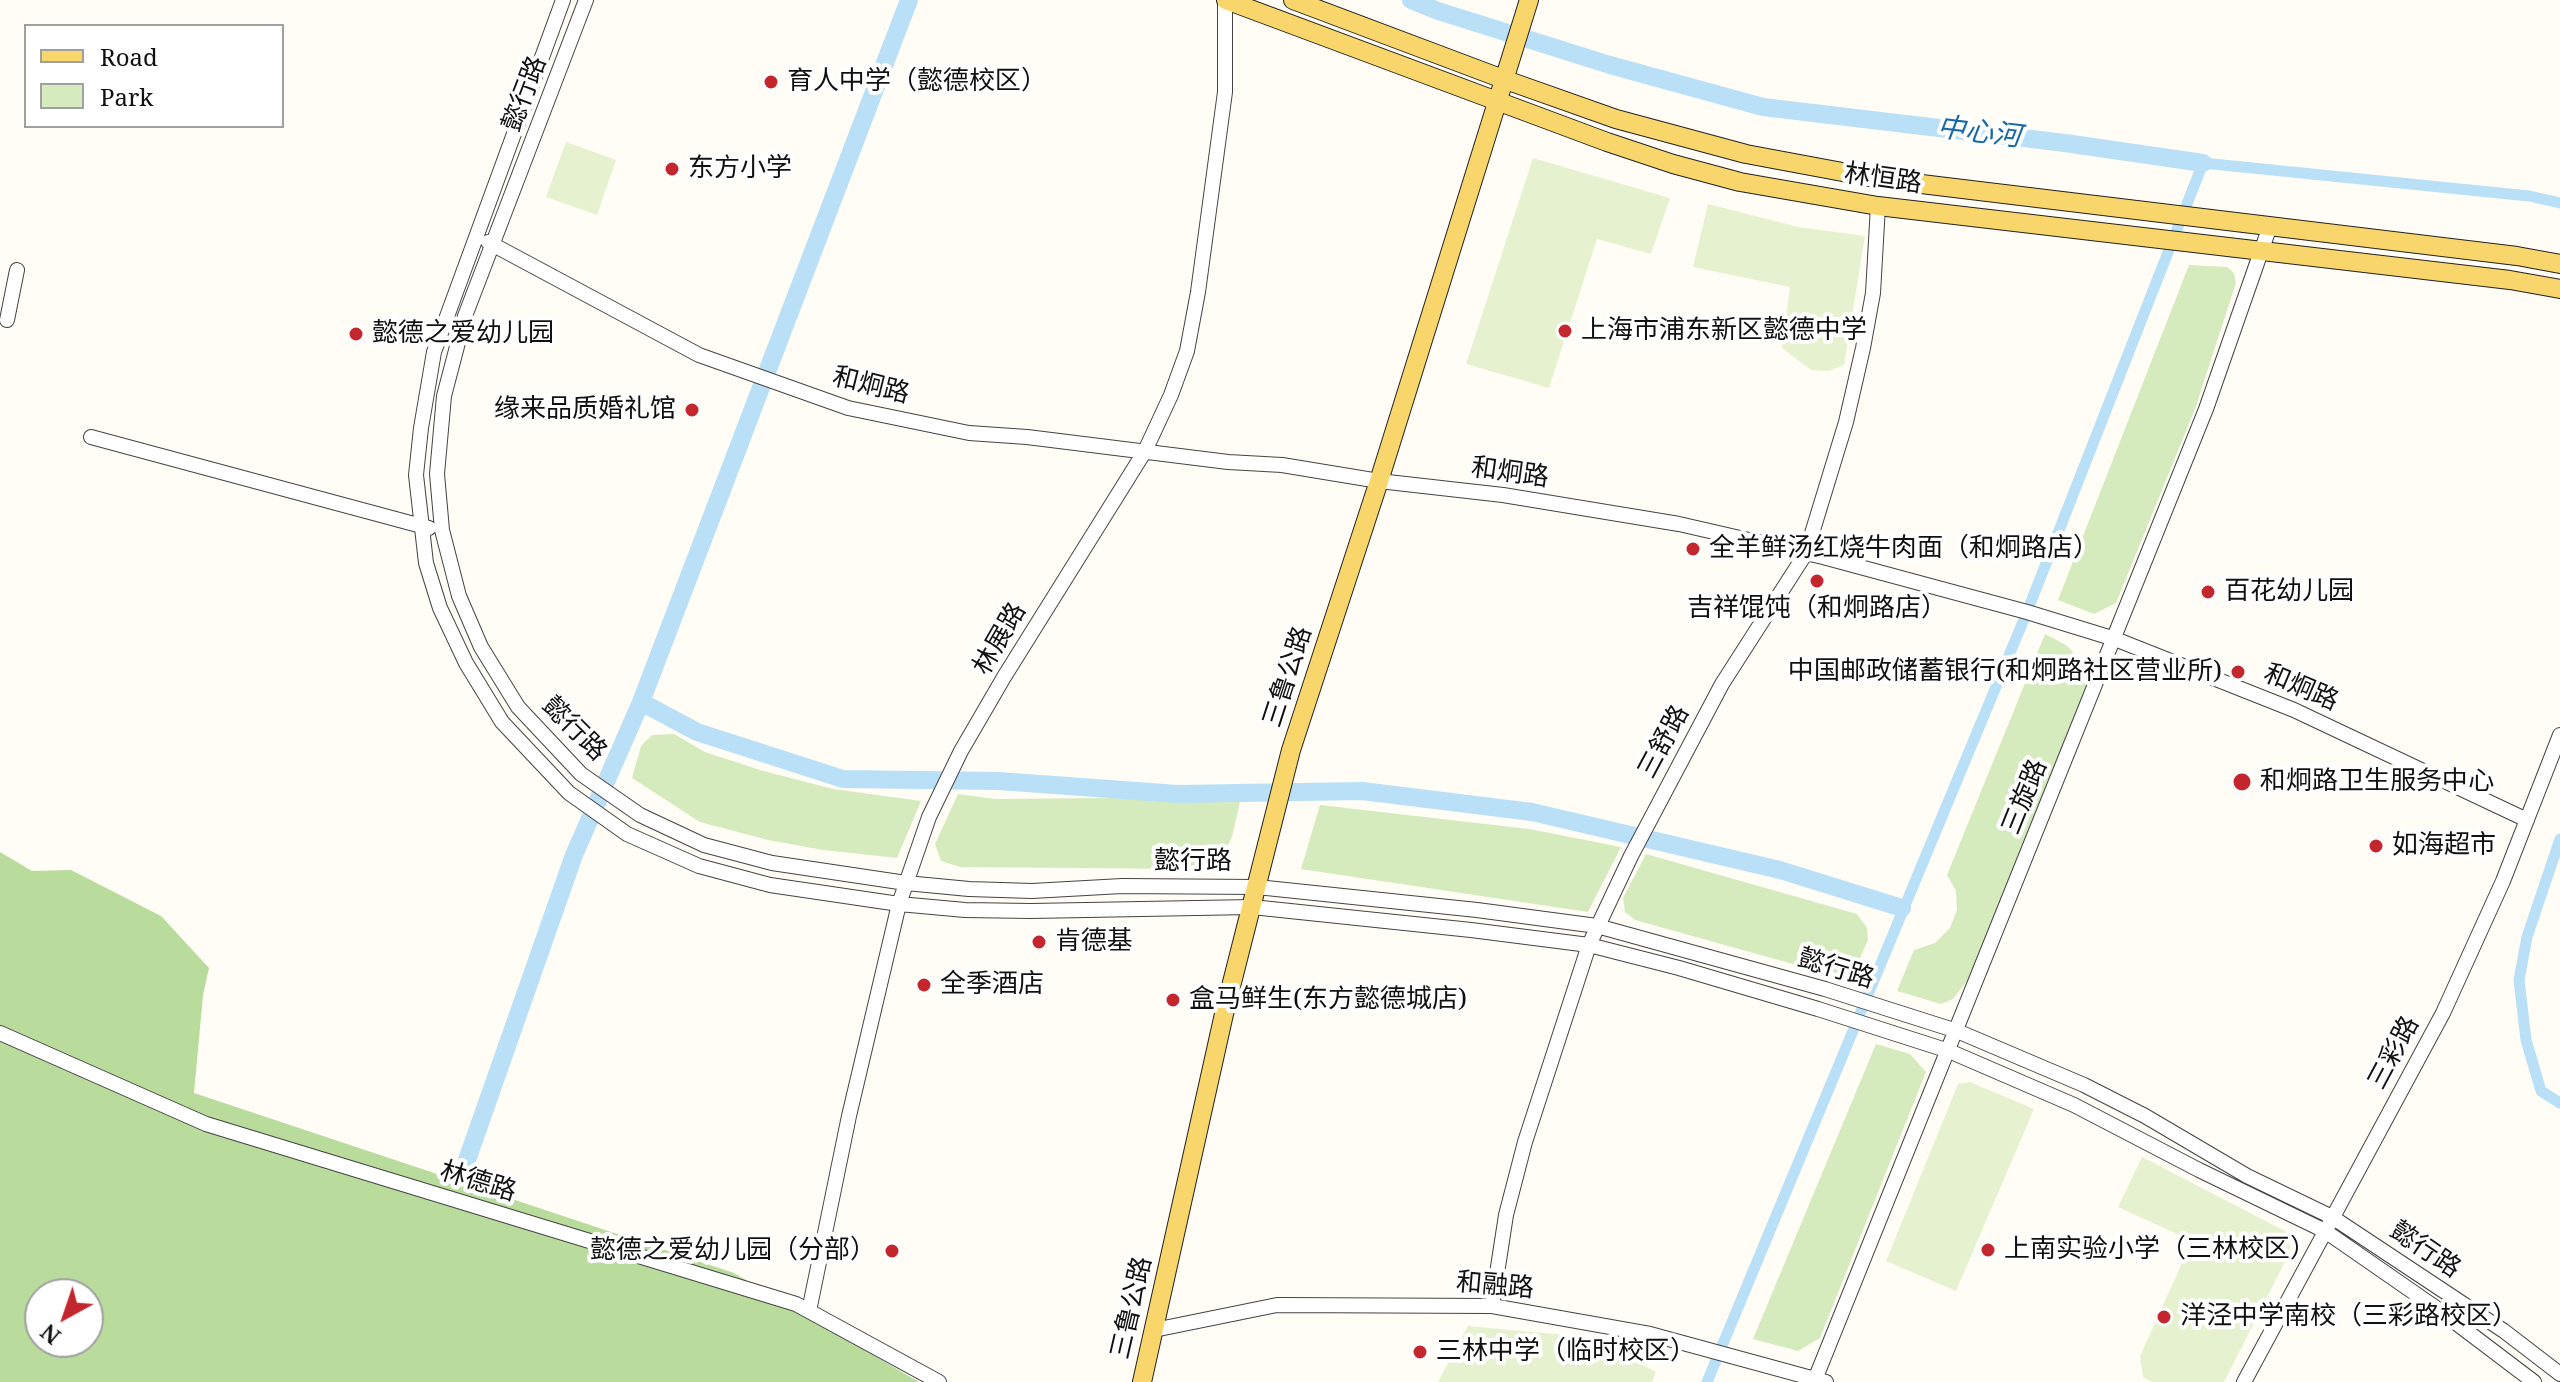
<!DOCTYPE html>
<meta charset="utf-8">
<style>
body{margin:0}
#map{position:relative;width:2560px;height:1382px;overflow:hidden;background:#fffdf5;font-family:"Noto Serif",serif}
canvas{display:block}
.legend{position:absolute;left:24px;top:24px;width:260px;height:104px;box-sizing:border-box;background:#fff;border:2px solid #a0a0a0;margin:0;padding:10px 14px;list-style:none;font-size:24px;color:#111}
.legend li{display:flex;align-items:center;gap:16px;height:40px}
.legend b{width:40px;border:2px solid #a0a0a0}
.north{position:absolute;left:24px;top:1278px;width:80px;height:80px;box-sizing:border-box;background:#fff;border:2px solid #a0a0a0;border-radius:50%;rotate:220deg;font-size:22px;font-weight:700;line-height:32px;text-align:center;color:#111}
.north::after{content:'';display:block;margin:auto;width:28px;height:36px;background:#c4262e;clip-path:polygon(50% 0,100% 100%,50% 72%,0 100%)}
</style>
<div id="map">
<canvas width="2560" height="1382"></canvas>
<ul class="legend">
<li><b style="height:10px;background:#f9d66b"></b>Road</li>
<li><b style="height:22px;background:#d5ebbd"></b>Park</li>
</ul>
<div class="north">N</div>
</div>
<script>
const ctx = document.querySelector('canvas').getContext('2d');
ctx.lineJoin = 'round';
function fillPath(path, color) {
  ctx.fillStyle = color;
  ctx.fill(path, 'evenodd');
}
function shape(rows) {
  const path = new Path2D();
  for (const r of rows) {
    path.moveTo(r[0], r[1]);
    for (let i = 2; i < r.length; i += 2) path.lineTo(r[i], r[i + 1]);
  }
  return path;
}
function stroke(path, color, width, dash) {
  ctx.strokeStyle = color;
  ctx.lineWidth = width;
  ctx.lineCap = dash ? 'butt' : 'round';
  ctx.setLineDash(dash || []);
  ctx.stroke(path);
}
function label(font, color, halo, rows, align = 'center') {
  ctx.font = font + ' "Noto Serif","Noto Sans SC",serif';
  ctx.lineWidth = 8;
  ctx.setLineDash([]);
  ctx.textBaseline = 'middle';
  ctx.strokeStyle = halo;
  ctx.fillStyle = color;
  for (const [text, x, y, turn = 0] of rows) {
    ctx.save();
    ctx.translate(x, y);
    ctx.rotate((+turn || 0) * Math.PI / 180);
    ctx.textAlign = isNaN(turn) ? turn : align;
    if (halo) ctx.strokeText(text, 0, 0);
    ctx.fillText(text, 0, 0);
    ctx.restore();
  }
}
fillPath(shape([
 [2189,265,2227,267,2234,273,2236,283,2195,409,2116,603,2094,614,2058,600],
 [2045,634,2066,645,2083,663,2090,677,1969,978,1953,999,1941,1004,1897,991,1914,950,1935,943,1950,928,1957,910,1956,891,1947,875],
 [674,734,705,752,760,770,833,789,921,801,897,858,823,850,768,840,700,822,632,778,641,746,652,735],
 [958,794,995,799,1241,797,1232,837,1221,858,1190,869,960,867,941,861,935,844],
 [1320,805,1529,829,1621,847,1588,912,1301,869],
 [1646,854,1857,914,1867,928,1868,940,1850,980,1635,920,1625,912,1623,898],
 [1876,1044,1910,1054,1926,1072,1820,1338,1798,1351,1753,1339]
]), '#d5ebbd');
fillPath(shape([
 [0,852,32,871,71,870,161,916,209,968,203,995,194,1093,734,1273,919,1382,0,1382],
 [40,1294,88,1294,88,1342,40,1342]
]), '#b9dc9c');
fillPath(shape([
 [566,142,616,160,597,215,546,197],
 [1533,158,1670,198,1651,254,1597,239,1549,388,1466,364],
 [1708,204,1798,227,1865,236,1844,365,1828,371,1811,370,1782,348,1790,287,1693,267],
 [1970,1082,2034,1109,1956,1291,1886,1261,1958,1084],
 [2142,1157,2285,1231,2290,1247,2287,1258,2224,1382,2152,1382,2143,1377,2140,1356,2192,1241,2118,1207],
 [1468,1326,1576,1336,1616,1350,1656,1372,1652,1382,1438,1382]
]), '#e6f2cf');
stroke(shape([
 [2560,839,2527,937,2519,980,2526,1040,2541,1091,2560,1103],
 [1707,1382,2027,612,2203,163,2529,196,2560,203]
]), '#b9e0f7', 11);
stroke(shape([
 [1411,0,1438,11,1610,65,1763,107,2065,143,2203,163],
 [641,702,697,732,843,779,999,781,1178,794,1362,791,1532,812,1780,870,1902,908],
 [467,1160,574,855,641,702,909,0]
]), '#b9e0f7', 18);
const minor = shape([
 [563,0,434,352,421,428,416,475,426,563,440,608,466,663,502,722,569,793,627,834,699,866,770,885,899,904,965,910,1031,911,1252,907,1471,930,1589,945,1679,968,1818,1009,1949,1051,2074,1105,2199,1170,2325,1231,2439,1310,2534,1382],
 [586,0,465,316,444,396,437,474,442,530,459,596,481,647,518,707,581,774,640,815,704,845,772,863,906,883,969,889,1032,891,1122,886,1257,887,1477,910,1597,926,1825,989,1957,1031,2084,1085,2145,1116,2247,1176,2332,1217,2504,1331,2560,1374],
 [488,242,699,355,848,408,969,433,1027,437,1228,462,1282,465,1379,481,1503,495,1679,524,1823,557,2027,612,2115,639,2294,710,2527,820],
 [7,320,17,270],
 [91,437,429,528],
 [0,1033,206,1124,796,1304,939,1382],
 [1492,1306,1506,1215,1525,1142,1589,945,1631,856,1722,684,1806,553,1846,422,1863,348,1873,293,1878,206],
 [809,1311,849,1116,899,904,929,817,961,751,1004,677,1145,451,1171,395,1187,351,1198,292,1225,92,1225,0],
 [1154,1330,1277,1305,1492,1306,1650,1334,1826,1382],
 [1814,1382,2206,409,2270,226],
 [2244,1382,2443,1013,2503,881,2560,735]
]);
const major = shape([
 [1226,0,1607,142,1673,164,1740,182,1878,206,2510,280,2560,289],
 [1293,0,1503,79,1616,119,1746,154,1880,179,2517,256,2560,264],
 [1142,1382,1224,1014,1291,750,1379,481,1529,0]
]);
stroke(minor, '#444', 16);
stroke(major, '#222', 20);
stroke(minor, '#fff', 14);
stroke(major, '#f9d66b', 18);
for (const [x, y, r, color] of [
 [771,82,8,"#c4262e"],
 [672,169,8,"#c4262e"],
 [1565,331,8,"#c4262e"],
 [356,334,8,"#c4262e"],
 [692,410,8,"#c4262e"],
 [1693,549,8,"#c4262e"],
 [1817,581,8,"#c4262e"],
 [2208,592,8,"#c4262e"],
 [2238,672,8,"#c4262e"],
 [2242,782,10,"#c4262e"],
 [2376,846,8,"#c4262e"],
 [1039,942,8,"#c4262e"],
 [924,985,8,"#c4262e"],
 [1173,1000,8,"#c4262e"],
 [1988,1250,8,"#c4262e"],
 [892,1251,8,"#c4262e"],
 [2164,1317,8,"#c4262e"],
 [1420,1352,8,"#c4262e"]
]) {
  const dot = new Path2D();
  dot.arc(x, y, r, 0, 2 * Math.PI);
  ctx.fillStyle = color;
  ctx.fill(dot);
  stroke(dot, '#fff', 3);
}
label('26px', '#111', '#fff', [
 ["育人中学（懿德校区）",787,82],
 ["东方小学",688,169],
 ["上海市浦东新区懿德中学",1581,331],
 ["懿德之爱幼儿园",372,334],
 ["缘来品质婚礼馆",676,410,"right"],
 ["全羊鲜汤红烧牛肉面（和炯路店）",1709,549],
 ["百花幼儿园",2224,592],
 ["吉祥馄饨（和炯路店）",1817,609,"center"],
 ["中国邮政储蓄银行(和炯路社区营业所)",2222,672,"right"],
 ["和炯路卫生服务中心",2260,782],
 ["如海超市",2392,846],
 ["肯德基",1055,942],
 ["全季酒店",940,985],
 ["盒马鲜生(东方懿德城店)",1189,1000],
 ["上南实验小学（三林校区）",2004,1250],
 ["懿德之爱幼儿园（分部）",876,1251,"right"],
 ["洋泾中学南校（三彩路校区）",2180,1317],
 ["三林中学（临时校区）",1436,1352]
], 'left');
label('26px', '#111', '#fff', [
 ["懿行路",525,94,-69],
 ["林恒路",1883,179,8],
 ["和炯路",871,386,14],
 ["和炯路",1510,473,8],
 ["林展路",1000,639,-60],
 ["三鲁公路",1288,677,-72],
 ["和炯路",2301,688,23],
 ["懿行路",574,729,45],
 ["三舒路",1664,742,-62],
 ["三旋路",2025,797,-68],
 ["懿行路",1193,862],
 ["懿行路",1836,969,17],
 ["三彩路",2394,1053,-62],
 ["林德路",478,1182,17],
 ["懿行路",2425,1250,34],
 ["和融路",1495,1286,5],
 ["三鲁公路",1132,1308,-77]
]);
label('italic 28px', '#1768a6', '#fff', [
 ["中心河",1979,133,7]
]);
</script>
